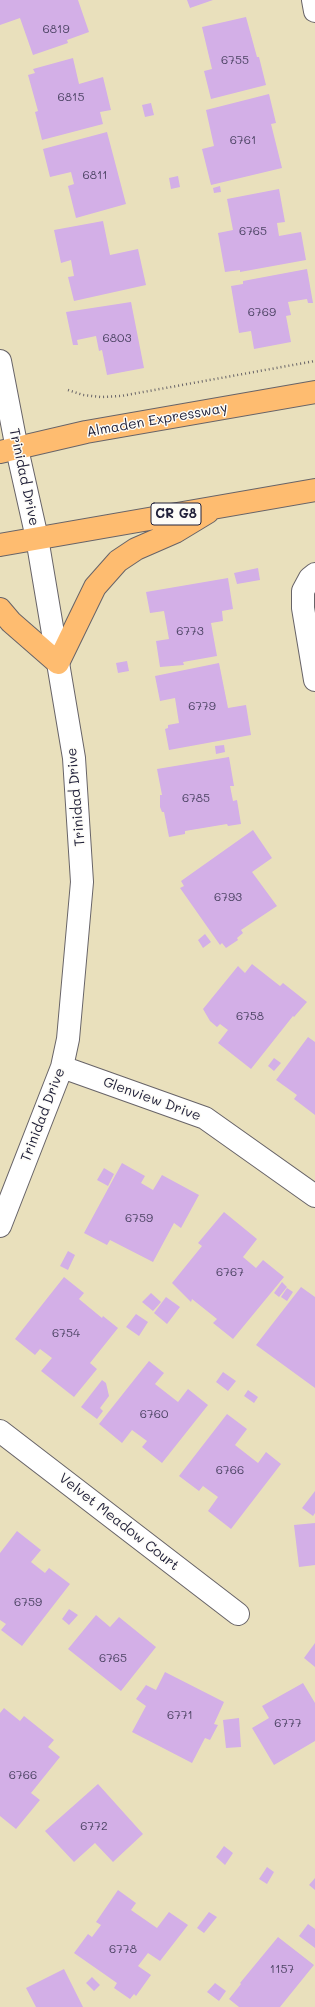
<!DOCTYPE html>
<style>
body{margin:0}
canvas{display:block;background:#e9e0bc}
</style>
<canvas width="315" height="2007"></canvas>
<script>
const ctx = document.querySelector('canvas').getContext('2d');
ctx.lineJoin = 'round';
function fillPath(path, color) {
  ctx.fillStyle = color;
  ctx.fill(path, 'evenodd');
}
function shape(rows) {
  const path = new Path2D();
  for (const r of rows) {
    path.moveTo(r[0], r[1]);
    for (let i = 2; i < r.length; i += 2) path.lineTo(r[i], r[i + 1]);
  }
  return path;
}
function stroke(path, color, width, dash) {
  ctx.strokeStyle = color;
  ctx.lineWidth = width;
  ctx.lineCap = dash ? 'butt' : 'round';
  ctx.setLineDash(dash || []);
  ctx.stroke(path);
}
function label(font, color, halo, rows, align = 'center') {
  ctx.font = font + ' Mali,sans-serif';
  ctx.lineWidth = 3;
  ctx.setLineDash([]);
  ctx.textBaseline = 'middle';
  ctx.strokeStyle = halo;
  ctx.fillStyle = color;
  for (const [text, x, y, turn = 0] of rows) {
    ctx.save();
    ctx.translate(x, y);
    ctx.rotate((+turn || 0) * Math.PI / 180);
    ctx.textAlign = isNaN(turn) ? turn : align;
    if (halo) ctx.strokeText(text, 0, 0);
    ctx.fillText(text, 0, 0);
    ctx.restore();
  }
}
fillPath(shape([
 [0,0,78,0,89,32,67,40,68,43,33,55,20,18,0,25],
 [187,0,213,0,190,8],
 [246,17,257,57,259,57,266,85,211,99,204,71,212,69,202,27],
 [73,58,79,84,103,77,111,110,100,112,103,124,42,140,35,112,38,111,28,75,35,73,33,69],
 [269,94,276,123,271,124,282,168,211,185,202,149,214,146,206,110],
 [151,103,154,115,145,117,142,105],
 [107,132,126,204,76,218,68,186,74,184,71,172,50,177,43,149],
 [178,176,180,187,171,189,169,178],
 [220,186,221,192,214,193,213,188],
 [279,189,285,222,277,223,279,236,301,232,306,260,240,272,240,270,225,272,218,233,233,230,227,199],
 [103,221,110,255,138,249,146,285,74,301,68,277,74,276,71,260,61,263,54,230],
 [307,269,313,303,308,303,307,299,288,302,291,315,286,316,291,342,254,349,251,331,239,333,231,286,243,284,243,281],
 [131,302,144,368,107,375,102,350,99,351,96,336,77,340,78,345,73,345,66,312],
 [258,568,260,580,237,584,234,573],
 [228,578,233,609,222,611,223,621,211,623,217,656,183,662,184,665,160,667,156,641,169,639,164,611,150,613,146,592],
 [127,661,129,671,118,673,116,663],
 [219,663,228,708,246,705,251,735,169,750,165,729,168,728,168,725,179,723,175,698,160,701,155,676],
 [224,745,225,752,216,754,215,746],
 [229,757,234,786,230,786,233,801,237,800,241,824,228,826,227,824,185,831,185,834,169,837,164,812,162,812,160,807,160,795,162,795,157,769],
 [253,830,272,858,252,872,277,906,241,930,243,933,237,938,238,940,226,948,222,943,220,945,180,888,184,886,181,881],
 [205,934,211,942,203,948,198,940],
 [252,964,280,986,283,983,307,1002,294,1017,293,1016,251,1069,218,1043,228,1030,220,1024,217,1027,210,1021,203,1009,238,966,245,973],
 [308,1037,315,1042,315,1115,294,1099,297,1095,276,1080],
 [274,1058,281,1063,274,1071,268,1066],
 [122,1163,145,1176,141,1183,153,1190,162,1175,199,1195,181,1228,174,1223,153,1262,110,1240,107,1245,84,1233],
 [104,1168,114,1174,108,1186,97,1180],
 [224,1212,257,1239,243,1257,256,1268,263,1260,284,1277,233,1339,213,1323,217,1319,192,1299,191,1302,172,1283,202,1246,198,1243],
 [68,1251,75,1255,68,1270,60,1266],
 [64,1277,84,1293,79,1299,102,1318,103,1316,118,1328,90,1363,97,1369,74,1397,41,1371,52,1358,40,1349,35,1355,15,1339],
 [282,1282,287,1287,279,1297,274,1293],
 [301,1287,315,1297,315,1388,256,1345],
 [287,1288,293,1292,287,1301,281,1297],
 [151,1293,161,1302,153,1311,142,1302],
 [166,1297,180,1307,167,1324,154,1313],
 [136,1314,148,1322,139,1336,126,1327],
 [149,1361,164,1373,155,1384,178,1402,188,1389,208,1405,162,1463,142,1447,147,1441,132,1430,122,1443,99,1424],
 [223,1372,236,1381,228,1391,216,1382],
 [102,1380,106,1383,109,1396,100,1408,103,1411,97,1419,81,1407],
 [248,1390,258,1397,254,1403,244,1396],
 [227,1414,247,1429,235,1445,258,1463,266,1452,281,1464,231,1529,208,1511,218,1497,203,1486,199,1491,179,1476],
 [315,1491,315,1513,313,1516,302,1508],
 [315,1523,315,1565,299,1567,294,1525],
 [17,1531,41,1550,31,1562,45,1573,49,1568,70,1584,22,1646,1,1630,6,1624,0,1620,0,1553],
 [69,1609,78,1615,69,1625,62,1619],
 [96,1615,110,1627,119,1617,156,1647,121,1691,68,1649],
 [315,1643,315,1667,304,1658],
 [165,1672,224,1702,214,1724,218,1725,210,1740,205,1738,192,1763,132,1732,146,1706,136,1699,146,1685,156,1690],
 [303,1683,315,1703,315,1741,274,1765,252,1728,269,1718,262,1706],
 [4,1708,20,1721,24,1716,54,1740,48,1747,60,1757,31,1793,40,1800,16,1829,0,1816,0,1713],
 [239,1718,241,1747,226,1748,223,1720],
 [98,1784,143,1834,113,1862,95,1843,74,1862,45,1831],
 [224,1846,233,1853,225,1865,216,1857],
 [267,1867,274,1872,267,1884,259,1879],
 [315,1878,315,1890,309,1885],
 [118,1890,136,1903,131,1910,157,1928,169,1912,188,1925,160,1961,148,1953,138,1966,151,1975,136,1996,134,1994,130,1999,114,1988,117,1983,74,1953,88,1934,92,1937,101,1925,96,1922],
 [209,1912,217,1917,204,1933,197,1928],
 [308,1924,315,1929,315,1948,299,1936],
 [278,1937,314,1965,280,2007,239,2007,229,1999,241,1984,240,1983],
 [64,1969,83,2007,36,2007,26,1988],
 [92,1977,100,1985,94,1991,86,1983],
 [215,1983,226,1991,219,2001,207,1992]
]), '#d3afe7');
const minor = shape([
 [313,0,315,11],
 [0,361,17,449,37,538,74,758,82,882,68,1039,62,1067,0,1226],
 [315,574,310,578,303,591,303,608,315,680],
 [62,1067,205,1118,315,1196],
 [0,1431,238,1614]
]);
const major = shape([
 [0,452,86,432,315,392],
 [0,545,315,490],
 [0,609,11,622,58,663,95,587,118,561,136,549,175,532,208,512]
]);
stroke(minor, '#686468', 24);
stroke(major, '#686468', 24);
stroke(shape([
 [68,390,83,395,101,397,121,396,315,361]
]), '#686468', 2.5, [1, 3]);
stroke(minor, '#fff', 22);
stroke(major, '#febc70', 22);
label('12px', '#4e4566', null, [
 ["6819",56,29],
 ["6755",235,60],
 ["6815",71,97],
 ["6761",243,140],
 ["6811",95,175],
 ["6765",253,231],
 ["6769",262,312],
 ["6803",117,338],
 ["6773",190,631],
 ["6779",202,706],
 ["6785",196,798],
 ["6793",228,897],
 ["6758",250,1016],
 ["6759",139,1218],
 ["6767",230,1272],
 ["6754",66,1333],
 ["6760",154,1414],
 ["6766",230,1470],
 ["6759",28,1602],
 ["6765",113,1658],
 ["6771",180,1715],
 ["6777",288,1723],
 ["6766",23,1775],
 ["6772",94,1826],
 ["6778",123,1949],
 ["1157",282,1969]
]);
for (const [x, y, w] of [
 [176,514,50]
]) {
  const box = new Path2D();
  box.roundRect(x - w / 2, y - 11, w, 22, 3);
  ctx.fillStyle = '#fdfcf7';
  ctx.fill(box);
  stroke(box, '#22223b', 1);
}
label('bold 13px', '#22223b', null, [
 ["CR G8",176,514]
]);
label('14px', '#22223b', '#fdfcf7', [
 ["Almaden Expressway",157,420,-10],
 ["Trinidad Drive",24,477,78],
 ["Trinidad Drive",76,797,-95],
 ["Glenview Drive",152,1099,20],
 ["Trinidad Drive",43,1115,-69],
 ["Velvet Meadow Court",119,1522,38]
]);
</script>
